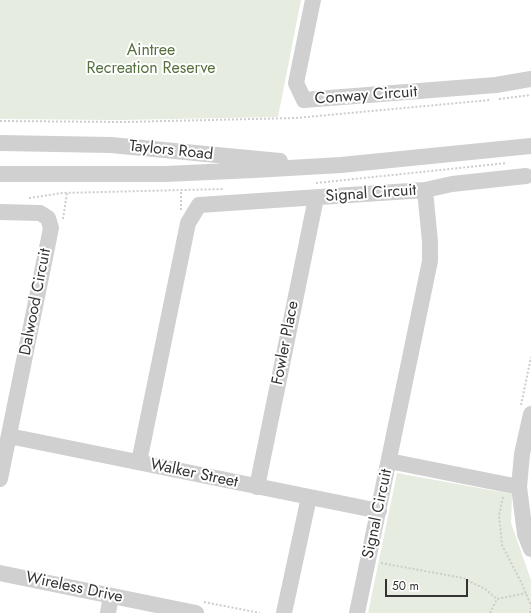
<!DOCTYPE html>
<style>
body{margin:0}
#map{position:relative;width:531px;height:613px;overflow:hidden;background:#fff;font-family:Jost,sans-serif}
canvas{display:block}
.scale{position:absolute;left:385px;top:579px;width:83px;height:18px;box-sizing:border-box;border:2px solid #333;border-top:0;padding-left:5px;font-size:12px;line-height:14px;white-space:nowrap;color:#333;-webkit-text-stroke:3px #fff;paint-order:stroke}
</style>
<div id="map">
<canvas width="531" height="613"></canvas>
<div class="scale">50 m</div>
</div>
<script>
const ctx = document.querySelector('canvas').getContext('2d');
ctx.lineJoin = 'round';
function fillPath(path, color) {
  ctx.fillStyle = color;
  ctx.fill(path, 'evenodd');
}
function shape(rows) {
  const path = new Path2D();
  for (const r of rows) {
    path.moveTo(r[0], r[1]);
    for (let i = 2; i < r.length; i += 2) path.lineTo(r[i], r[i + 1]);
  }
  return path;
}
function stroke(path, color, width, dash) {
  ctx.strokeStyle = color;
  ctx.lineWidth = width;
  ctx.lineCap = dash ? 'butt' : 'round';
  ctx.setLineDash(dash || []);
  ctx.stroke(path);
}
function label(font, color, halo, rows, align = 'center') {
  ctx.font = font + ' Jost,sans-serif';
  ctx.lineWidth = 4;
  ctx.setLineDash([]);
  ctx.textBaseline = 'middle';
  ctx.strokeStyle = halo;
  ctx.fillStyle = color;
  for (const [text, x, y, turn = 0] of rows) {
    ctx.save();
    ctx.translate(x, y);
    ctx.rotate((+turn || 0) * Math.PI / 180);
    ctx.textAlign = isNaN(turn) ? turn : align;
    if (halo) ctx.strokeText(text, 0, 0);
    ctx.fillText(text, 0, 0);
    ctx.restore();
  }
}
fillPath(shape([
 [0,0,301,0,278,117,119,120,0,119],
 [397,473,512,494,511,523,531,580,531,613,368,613]
]), '#e6ecdf');
stroke(shape([
 [499,99,531,95],
 [0,121,123,122,296,118,490,100],
 [316,183,507,163],
 [29,198,62,193,224,189],
 [181,210,181,190],
 [63,219,67,193],
 [521,405,531,357],
 [503,497,499,515,502,545,522,584,531,606],
 [381,563,463,578,485,589,497,599,526,593],
 [204,602,260,613],
 [490,613,497,599],
 [530,613,531,608]
]), '#cdcdcd', 2, [2, 2]);
stroke(shape([
 [313,0,296,83,304,100,496,85,531,79],
 [0,143,111,145,280,161],
 [0,174,165,174,254,170,341,165,531,146],
 [425,190,452,184,526,176],
 [0,212,40,213,48,218,51,228,0,479],
 [531,414,522,454,519,487,525,534,531,549],
 [9,436,379,511],
 [389,461,519,487],
 [139,462,188,223,199,205,425,190,430,242,430,261,357,613],
 [257,487,316,198],
 [0,573,196,613],
 [108,613,111,596],
 [284,613,309,497]
]), '#d0d0d0', 16);
label('16px', '#56703f', '#fff', [
 ["Aintree",151,51],
 ["Recreation Reserve",151,69]
]);
label('16px', '#333', '#fff', [
 ["Conway Circuit",366,96,-4],
 ["Taylors Road",171,151,6],
 ["Signal Circuit",371,194,-4],
 ["Dalwood Circuit",36,302,-79],
 ["Fowler Place",286,343,-79],
 ["Walker Street",194,474,12],
 ["Signal Circuit",378,514,-78],
 ["Wireless Drive",74,588,12]
]);
</script>
